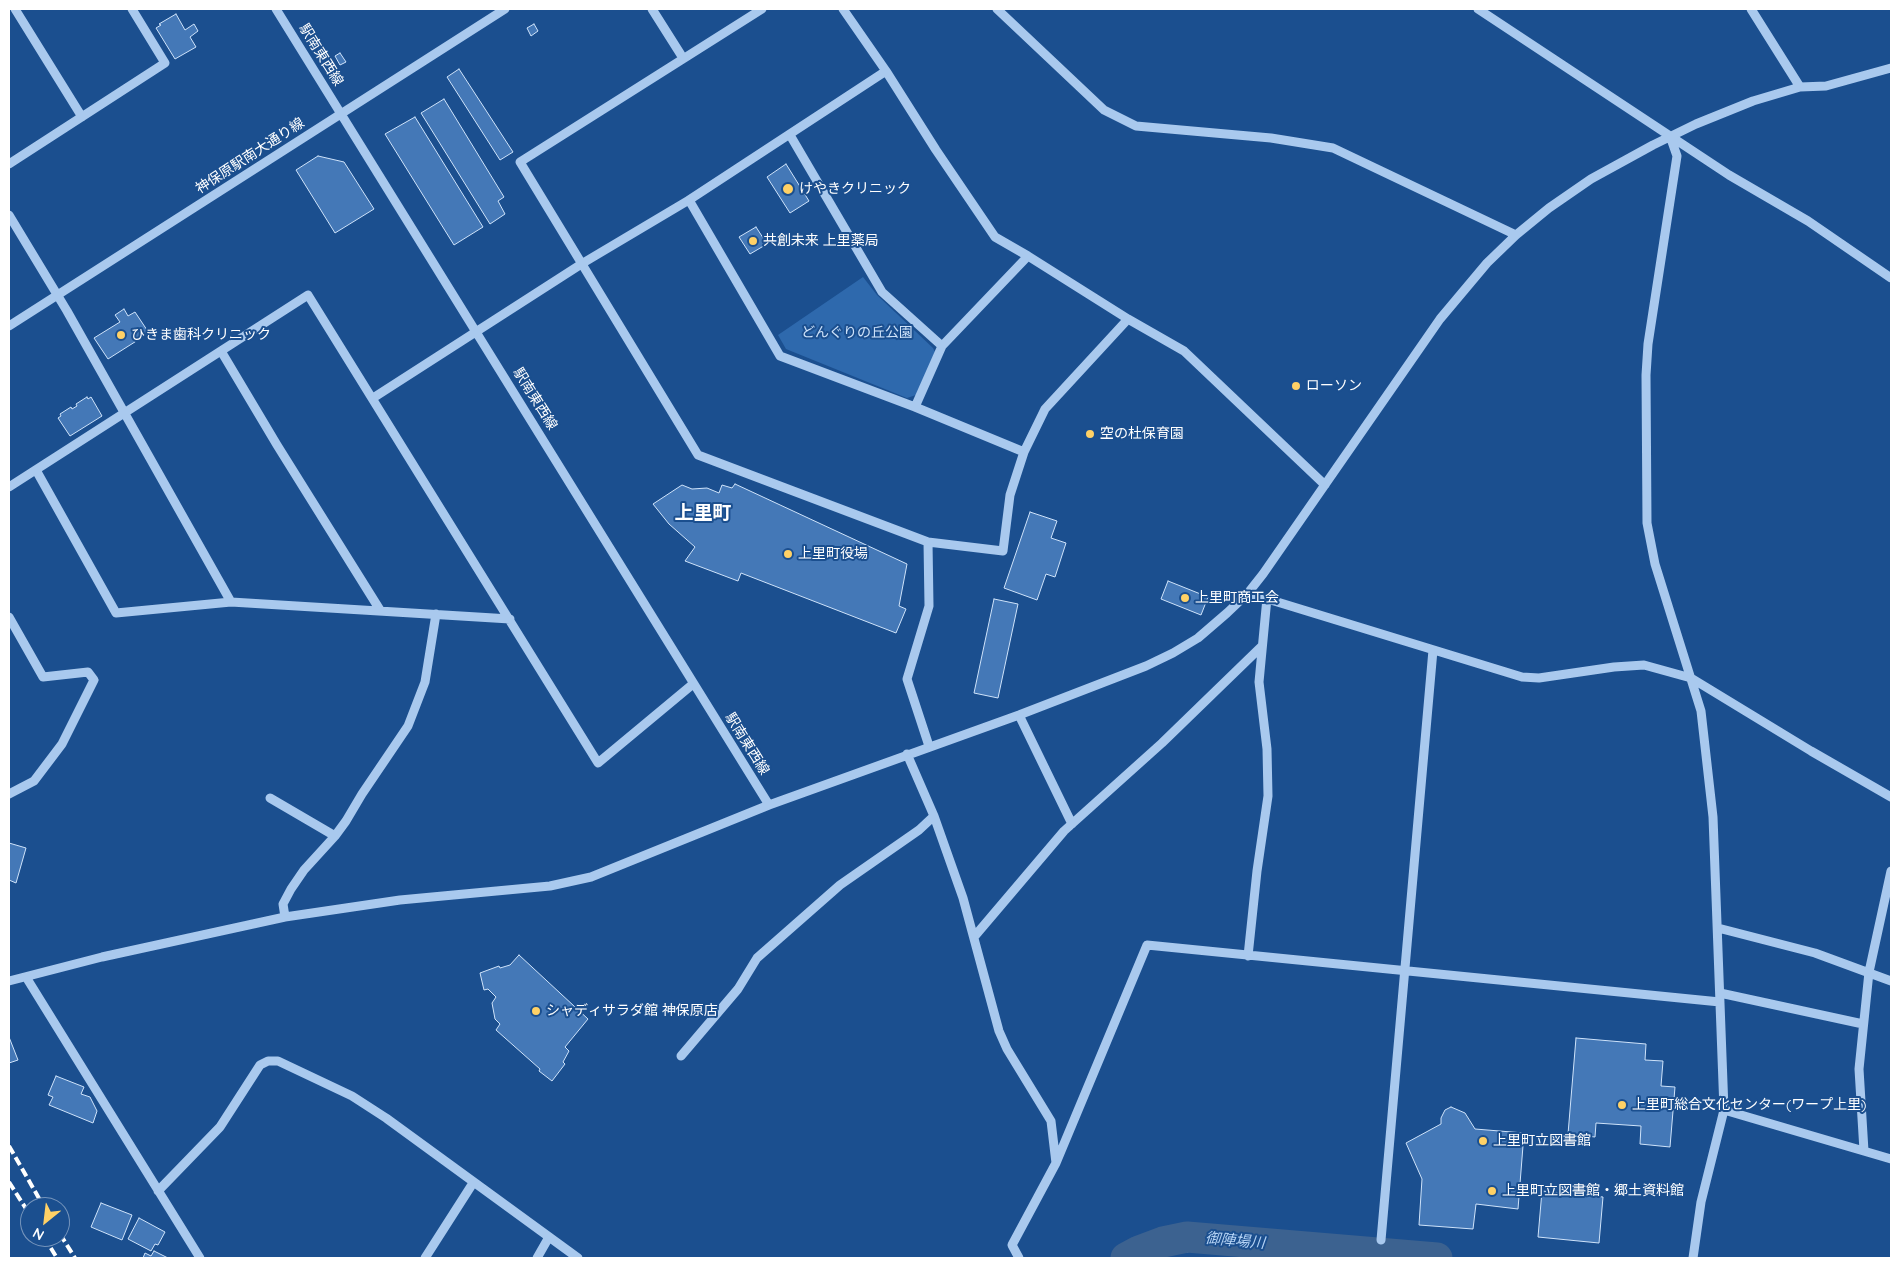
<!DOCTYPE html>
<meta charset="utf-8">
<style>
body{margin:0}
#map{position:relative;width:1900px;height:1267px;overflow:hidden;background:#1b4f8f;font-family:Quicksand,sans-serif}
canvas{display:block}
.frame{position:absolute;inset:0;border:10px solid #fff;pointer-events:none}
.north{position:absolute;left:20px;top:1197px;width:50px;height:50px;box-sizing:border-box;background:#1b4f8f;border:1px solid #7695bc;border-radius:50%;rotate:209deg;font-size:14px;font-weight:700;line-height:20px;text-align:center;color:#fff}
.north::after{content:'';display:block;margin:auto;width:18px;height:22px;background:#ffd166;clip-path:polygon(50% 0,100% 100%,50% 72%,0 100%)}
</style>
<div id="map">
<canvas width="1900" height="1267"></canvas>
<div class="frame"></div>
<div class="north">N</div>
</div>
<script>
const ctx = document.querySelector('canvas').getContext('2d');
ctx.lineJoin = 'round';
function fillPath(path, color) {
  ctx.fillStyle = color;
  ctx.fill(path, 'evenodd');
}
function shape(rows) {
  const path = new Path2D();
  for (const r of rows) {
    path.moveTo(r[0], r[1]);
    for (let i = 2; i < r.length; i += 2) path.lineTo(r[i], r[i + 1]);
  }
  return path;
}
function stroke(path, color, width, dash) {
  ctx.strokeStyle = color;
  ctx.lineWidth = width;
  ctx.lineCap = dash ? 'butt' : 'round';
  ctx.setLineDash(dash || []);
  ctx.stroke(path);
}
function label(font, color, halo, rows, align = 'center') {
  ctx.font = font + ' Quicksand,"Noto Sans JP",sans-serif';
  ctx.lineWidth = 4;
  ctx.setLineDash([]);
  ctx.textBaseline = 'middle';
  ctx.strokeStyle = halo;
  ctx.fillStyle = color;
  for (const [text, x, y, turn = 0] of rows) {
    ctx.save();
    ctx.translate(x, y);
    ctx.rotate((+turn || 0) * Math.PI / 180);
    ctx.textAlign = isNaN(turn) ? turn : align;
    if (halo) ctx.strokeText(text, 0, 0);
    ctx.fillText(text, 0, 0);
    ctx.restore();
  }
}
fillPath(shape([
 [863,277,877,295,933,348,935,352,916,395,907,398,786,349,778,335]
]), '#2e69ad');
stroke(shape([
 [1187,1237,1187,1250]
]), '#9cc4f0', 5);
stroke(shape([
 [1126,1258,1139,1251,1163,1242,1187,1237,1437,1258]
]), '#3c6290', 31);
const building = shape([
 [176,14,185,30,194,24,198,31,190,37,196,47,175,59,156,28,161,25,159,24,176,14],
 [534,24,538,31,531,36,527,28,534,24],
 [340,53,346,62,340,65,335,56,340,53],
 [459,69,513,152,500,160,447,77,459,69],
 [444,99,504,197,498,201,505,214,490,224,421,113,444,99],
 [415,117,483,227,454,245,385,134,415,117],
 [318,156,344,162,374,209,335,233,296,170,318,156],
 [786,164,809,201,790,213,767,177,786,164],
 [756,227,767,244,750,254,739,237,756,227],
 [124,309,128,316,135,312,149,333,108,359,94,338,120,322,115,315,124,309],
 [87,397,88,399,91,397,102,416,70,436,58,418,61,416,60,414,71,407,72,409,77,406,76,404,87,397],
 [735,484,907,564,899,606,906,609,896,633,741,573,738,581,685,561,695,547,669,524,653,504,682,485,692,489,707,488,719,493,722,485,732,488,735,484],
 [1030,512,1057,521,1051,538,1066,543,1055,577,1046,574,1037,600,1004,588,1030,512],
 [1168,581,1208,597,1201,615,1161,599,1168,581],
 [994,599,1018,604,998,698,974,693,994,599],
 [9,843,26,848,16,883,9,880,9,843],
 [519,955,588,1019,565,1047,569,1051,563,1062,565,1064,552,1081,539,1071,540,1069,496,1030,500,1024,495,1019,492,1003,496,997,488,989,484,990,480,973,499,966,500,968,510,965,519,955],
 [9,1037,18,1060,9,1063,9,1037],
 [1576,1038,1646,1044,1645,1060,1663,1061,1661,1086,1675,1087,1670,1147,1640,1144,1641,1126,1596,1123,1595,1137,1568,1134,1576,1038],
 [56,1076,84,1087,81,1094,90,1097,97,1111,93,1123,49,1105,53,1097,48,1095,56,1076],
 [1451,1107,1465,1113,1475,1129,1524,1133,1518,1209,1476,1204,1473,1229,1419,1225,1422,1179,1406,1143,1441,1124,1441,1118,1445,1110,1451,1107],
 [1542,1191,1603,1197,1599,1243,1538,1237,1542,1191],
 [101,1203,132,1215,122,1240,91,1227,101,1203],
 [139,1218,165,1232,158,1245,155,1244,151,1251,128,1239,139,1218],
 [154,1251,168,1258,143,1258,145,1253,151,1256,154,1251]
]);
fillPath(building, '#4478b7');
stroke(building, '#cfe3fa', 1);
stroke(shape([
 [15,9,82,117],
 [276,9,769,805],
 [652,9,683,58],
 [762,9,520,162,698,455,928,542,1003,551,1010,495,1024,452,1045,409,1128,319],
 [843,9,886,71,936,150,995,237,1028,256,1128,319,1184,351,1325,485],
 [997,9,1104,110,1136,126,1271,138,1333,148,1516,235],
 [1478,9,1729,175,1808,221,1891,278],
 [1751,9,1800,87],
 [790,135,882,292,942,346],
 [1670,136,1677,156,1648,344,1646,375,1647,523,1655,564,1701,711,1713,817,1724,1110,1701,1202,1693,1258],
 [9,164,165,63,132,9],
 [689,200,780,356,915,407,1024,452],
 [9,215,67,311,231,602],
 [9,326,505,9],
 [221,351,277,445,380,610],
 [373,398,583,263,689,200,886,71],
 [915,407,942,346,1028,256],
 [36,470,116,613,231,602,510,619],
 [9,487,308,295,598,763,693,684],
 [928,542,929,606,907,679,929,746],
 [1248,593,1522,677,1539,678,1614,667,1644,665,1691,678,1811,751,1891,797],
 [9,617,43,677,88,672,94,680,62,744,34,781,9,794],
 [1019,715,1072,824],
 [907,754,934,816,963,898,999,1031,1007,1049,1051,1121,1056,1163],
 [270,798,335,836],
 [285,917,283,904,291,889,304,870,335,836,346,821,362,794,408,726,425,682,436,614],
 [1718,928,1815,953,1891,981],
 [974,937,1064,831,1162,743,1262,646],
 [1248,956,1257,871,1268,796,1267,749,1259,682,1267,598],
 [26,977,200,1258],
 [9,981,102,957,285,917,400,900,550,886,591,877,769,805,1019,715,1146,666,1173,653,1198,638,1227,613,1248,593,1263,574,1440,319,1487,263,1516,235,1549,208,1591,179,1653,145,1696,124,1753,101,1800,87,1826,86,1891,68],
 [1720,993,1863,1024],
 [681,1056,738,989,757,958,840,885,919,830,934,816],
 [1724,1110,1891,1159],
 [1864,1151,1859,1069,1869,972,1891,871],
 [158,1191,220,1127,260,1065,268,1061,278,1061,352,1096,386,1118,578,1258],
 [1381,1240,1433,650],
 [425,1258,473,1183],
 [537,1258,549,1237],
 [1019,1258,1012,1245,1056,1163,1147,945,1720,1002]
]), '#a9c9ee', 9);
stroke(shape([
 [9,1146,44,1207],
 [9,1182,30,1215],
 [60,1234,75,1258],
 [44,1237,57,1258]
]), '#fff', 4, [9, 4]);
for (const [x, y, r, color] of [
 [788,189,6,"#ffd166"],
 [753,241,5,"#ffd166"],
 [121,335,5,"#ffd166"],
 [1296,386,5,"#ffd166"],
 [1090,434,5,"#ffd166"],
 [788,554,5,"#ffd166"],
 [1185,598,5,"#ffd166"],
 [536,1011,5,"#ffd166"],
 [1622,1105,5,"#ffd166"],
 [1483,1141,5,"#ffd166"],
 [1492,1191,5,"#ffd166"]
]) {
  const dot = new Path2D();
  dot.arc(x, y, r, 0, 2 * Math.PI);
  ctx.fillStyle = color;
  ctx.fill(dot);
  stroke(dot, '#1b4f8f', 2);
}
label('14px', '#fff', '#1b4f8f', [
 ["駅南東西線",321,55,58],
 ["神保原駅南大通り線",250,156,-33],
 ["駅南東西線",535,399,58],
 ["駅南東西線",747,744,58]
]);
label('14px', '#fff', '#1b4f8f', [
 ["けやきクリニック",799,189],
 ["共創未来 上里薬局",763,241],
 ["ひきま歯科クリニック",131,335],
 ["ローソン",1306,386],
 ["空の杜保育園",1100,434],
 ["上里町役場",798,554],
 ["上里町商工会",1195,598],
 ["シャディサラダ館 神保原店",546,1011],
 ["上里町総合文化センター(ワープ上里)",1632,1105],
 ["上里町立図書館",1493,1141],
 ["上里町立図書館・郷土資料館",1502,1191]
], 'left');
label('14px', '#cfe3fa', '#1b4f8f', [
 ["どんぐりの丘公園",857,333]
]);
label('italic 15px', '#b5d3f5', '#1b4f8f', [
 ["御陣場川",1235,1241,5]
]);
label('bold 19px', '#fff', '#1b4f8f', [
 ["上里町",703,513]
]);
</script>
